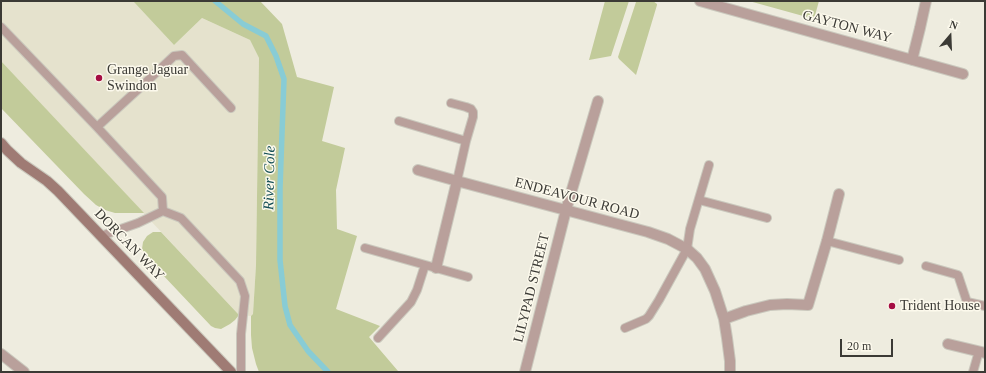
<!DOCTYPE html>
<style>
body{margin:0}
#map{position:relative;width:986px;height:373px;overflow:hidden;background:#eeecdf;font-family:Georgia,serif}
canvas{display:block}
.frame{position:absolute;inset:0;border:2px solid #3b3a35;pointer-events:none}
.north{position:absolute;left:930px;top:16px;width:40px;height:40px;-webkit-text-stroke:3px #fcf9ec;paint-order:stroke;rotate:19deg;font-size:11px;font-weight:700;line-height:16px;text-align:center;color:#3b3a35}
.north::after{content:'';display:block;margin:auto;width:14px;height:18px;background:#3b3a35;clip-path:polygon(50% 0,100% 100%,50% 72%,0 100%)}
.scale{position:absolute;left:840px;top:339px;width:53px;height:18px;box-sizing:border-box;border:2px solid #3b3a35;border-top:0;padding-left:5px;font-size:12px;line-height:14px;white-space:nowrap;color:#3b3a35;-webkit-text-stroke:3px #fcf9ec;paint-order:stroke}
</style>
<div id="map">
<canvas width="986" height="373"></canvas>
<div class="frame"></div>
<div class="north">N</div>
<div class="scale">20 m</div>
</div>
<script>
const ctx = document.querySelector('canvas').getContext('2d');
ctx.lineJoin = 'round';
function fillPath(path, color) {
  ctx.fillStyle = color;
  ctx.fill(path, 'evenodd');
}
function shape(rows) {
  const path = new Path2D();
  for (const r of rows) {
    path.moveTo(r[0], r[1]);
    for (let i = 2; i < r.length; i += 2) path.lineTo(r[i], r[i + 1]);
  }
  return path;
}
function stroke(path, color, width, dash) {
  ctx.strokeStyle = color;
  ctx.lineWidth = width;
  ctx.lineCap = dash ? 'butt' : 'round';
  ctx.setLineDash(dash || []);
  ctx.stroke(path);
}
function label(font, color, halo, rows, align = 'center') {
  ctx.font = font + ' Georgia,serif';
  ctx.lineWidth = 3;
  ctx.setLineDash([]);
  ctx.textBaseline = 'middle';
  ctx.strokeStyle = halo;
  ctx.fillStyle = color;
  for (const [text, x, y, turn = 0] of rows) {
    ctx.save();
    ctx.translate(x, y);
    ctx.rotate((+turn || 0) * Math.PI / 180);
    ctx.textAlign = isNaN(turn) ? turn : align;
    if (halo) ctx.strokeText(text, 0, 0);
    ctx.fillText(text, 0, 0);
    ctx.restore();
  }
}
fillPath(shape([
 [1,1,133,1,174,45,202,18,250,40,259,58,256,265,253,314,251,316,239,315,1,61]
]), '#e5e2cd');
fillPath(shape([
 [133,1,260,1,282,24,297,77,334,87,322,141,345,148,336,190,337,229,357,236,336,309,380,326,369,337,398,371,398,372,259,372,256,364,252,348,251,335,251,316,253,314,256,265,259,58,250,40,202,18,174,45],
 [605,1,629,1,611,56,589,60],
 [637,1,653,1,657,4,657,5,636,75,619,59,618,57,636,2],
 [749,1,819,1,814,19],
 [1,61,144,213,115,213,105,210,96,205,84,194,1,108],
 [153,232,161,232,239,315,235,320,230,324,221,329,215,328,211,326,145,256,142,249,143,242,147,236]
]), '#c2cb9a');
stroke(shape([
 [215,1,243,24,266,36,276,56,284,79,280,188,280,260,285,306,290,325,308,351,328,372]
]), '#88ccd5', 5.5);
const lane = shape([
 [1,27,97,127,162,197,163,211,138,223,101,236],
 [451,103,466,107,471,109,473,112,473,117,466,141],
 [399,121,466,141,457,181],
 [97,127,144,84,174,56,182,55,231,108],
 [699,200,767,218],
 [163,211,181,218,240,281,245,296,241,334,241,372],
 [827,241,899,260],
 [365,248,468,277],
 [926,266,958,275,967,302,985,306],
 [625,328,646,319,649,316,659,300,687,249,690,229,709,165],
 [378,338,411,302,417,290,425,265],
 [973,372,979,351]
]);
const street = shape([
 [700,1,963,74],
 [912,60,920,28,926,1],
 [418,170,457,181,648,232,668,239,687,249,697,258,705,269,715,291,724,319,727,338,730,361,730,372],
 [436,268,457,181],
 [724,319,746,311,770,305,787,304,808,305,827,241,839,194],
 [948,344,985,353],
 [1,354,24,372],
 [525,372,566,210,598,101]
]);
const secondary = shape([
 [1,143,7,150,21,163,47,181,58,191,231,372]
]);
stroke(lane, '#cac8bd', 10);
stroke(street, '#cac8bd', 12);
stroke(secondary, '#cac8bd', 12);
stroke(lane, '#b9a09b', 8);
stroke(street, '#b9a09b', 10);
stroke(secondary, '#9f7b74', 10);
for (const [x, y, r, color] of [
 [99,78,4,"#a50d43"],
 [892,306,4,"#a50d43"]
]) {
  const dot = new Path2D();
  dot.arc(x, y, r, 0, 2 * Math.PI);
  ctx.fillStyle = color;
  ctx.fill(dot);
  stroke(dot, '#fcf9ec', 1.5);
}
label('14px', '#3b3a35', '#fcf9ec', [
 ["GAYTON WAY",847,27,15],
 ["ENDEAVOUR ROAD",577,199,15],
 ["DORCAN WAY",129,245,46],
 ["LILYPAD STREET",532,288,-76]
]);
label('14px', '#3b3a35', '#fcf9ec', [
 ["Grange Jaguar",107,70],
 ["Swindon",107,86],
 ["Trident House",900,306]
], 'left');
label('italic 15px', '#144f56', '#fcf9ec', [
 ["River Cole",270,178,-89]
]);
</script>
